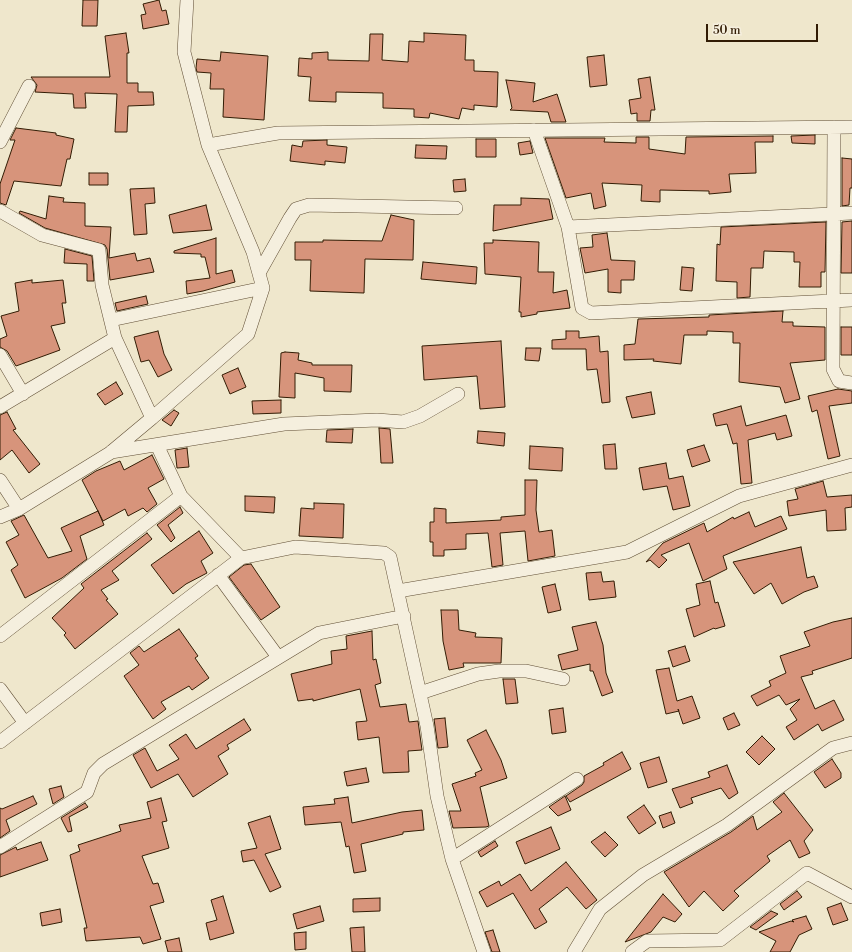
<!DOCTYPE html>
<style>
body{margin:0}
#map{position:relative;width:852px;height:952px;overflow:hidden;background:#efe7cc;font-family:"Libre Bodoni",serif}
canvas{display:block}
.scale{position:absolute;left:706px;top:24px;width:112px;height:18px;box-sizing:border-box;border:2px solid #321c04;border-top:0;padding-left:5px;font-size:12px;line-height:14px;white-space:nowrap;color:#321c04;-webkit-text-stroke:3px #f5efde;paint-order:stroke}
</style>
<div id="map">
<canvas width="852" height="952"></canvas>
<div class="scale">50 m</div>
</div>
<script>
const ctx = document.querySelector('canvas').getContext('2d');
ctx.lineJoin = 'round';
function fillPath(path, color) {
  ctx.fillStyle = color;
  ctx.fill(path, 'evenodd');
}
function shape(rows) {
  const path = new Path2D();
  for (const r of rows) {
    path.moveTo(r[0], r[1]);
    for (let i = 2; i < r.length; i += 2) path.lineTo(r[i], r[i + 1]);
  }
  return path;
}
function stroke(path, color, width, dash) {
  ctx.strokeStyle = color;
  ctx.lineWidth = width;
  ctx.lineCap = dash ? 'butt' : 'round';
  ctx.setLineDash(dash || []);
  ctx.stroke(path);
}
const building = shape([
 [83,0,98,0,97,26,82,26,83,0],
 [159,0,162,11,166,10,169,24,143,29,141,15,146,14,143,4,159,0],
 [126,33,129,53,127,53,127,83,138,83,138,92,153,92,154,105,128,106,127,132,115,132,117,94,85,93,86,108,74,108,73,94,35,92,37,85,31,77,110,77,105,36,126,33],
 [424,33,466,35,465,60,474,60,474,71,498,72,497,107,474,105,474,110,462,108,459,119,430,113,429,118,414,117,414,109,383,108,383,93,336,92,336,102,309,101,311,77,298,76,299,58,312,59,312,53,328,52,328,60,369,61,370,34,383,34,382,60,408,62,409,41,424,42,424,33],
 [221,52,268,56,264,120,223,117,224,89,210,89,211,73,197,72,196,68,197,59,220,61,221,52],
 [604,55,607,85,590,87,587,57,604,55],
 [650,77,655,110,651,110,650,121,637,121,637,113,631,114,629,100,641,98,638,79,650,77],
 [506,80,535,83,533,102,557,94,566,122,551,122,548,112,510,110,512,108,506,80],
 [16,128,56,133,56,135,74,139,70,159,67,159,61,186,14,181,6,205,0,203,0,184,15,140,10,140,16,128],
 [815,135,815,144,792,143,791,136,815,135],
 [773,136,773,142,755,142,756,173,729,174,731,192,709,194,709,191,660,190,660,202,641,201,642,185,602,183,606,206,594,209,591,193,566,198,545,138,605,138,604,142,636,143,636,137,649,137,649,149,685,154,686,137,773,136],
 [476,139,496,139,496,157,476,157,476,139],
 [327,140,327,145,347,147,345,163,325,161,325,165,290,161,292,145,302,147,303,141,327,140],
 [530,141,533,153,520,155,518,143,530,141],
 [416,145,447,146,446,159,415,158,416,145],
 [842,158,852,159,852,188,850,188,849,205,842,206,842,158],
 [89,173,108,173,108,185,89,185,89,173],
 [465,179,466,191,454,192,453,180,465,179],
 [154,188,155,203,145,204,147,234,134,235,130,189,154,188],
 [49,196,64,198,63,202,85,203,85,226,111,227,109,258,135,253,137,261,150,258,154,272,110,280,107,249,105,245,45,228,19,213,20,211,46,219,49,196],
 [521,198,549,199,553,219,493,231,494,205,521,205,521,198],
 [206,205,212,230,173,233,169,215,206,205],
 [391,215,414,220,413,260,365,259,364,293,310,291,311,260,295,260,295,242,323,242,323,240,382,241,391,215],
 [852,221,852,273,841,273,842,222,852,221],
 [826,222,825,272,821,272,821,287,799,287,800,262,794,262,794,252,764,251,763,268,751,268,750,297,737,298,737,282,716,281,717,244,720,245,721,227,826,222],
 [607,233,611,260,635,261,634,280,621,280,621,293,608,292,608,269,585,273,580,248,593,247,592,235,607,233],
 [216,238,216,274,232,270,235,282,203,291,187,294,186,281,210,278,205,257,201,257,201,254,174,253,174,251,216,238],
 [493,240,539,242,538,272,554,272,553,293,567,290,570,308,537,312,537,314,521,317,521,312,519,312,521,277,485,274,484,243,493,243,493,240],
 [65,249,92,256,94,281,87,281,87,264,64,263,65,249],
 [423,262,477,267,476,284,421,279,423,262],
 [682,267,694,268,692,291,680,290,682,267],
 [32,280,32,283,63,280,66,303,62,303,65,323,51,326,60,350,16,366,7,351,0,347,0,339,7,336,1,316,19,311,15,283,32,280],
 [146,296,148,304,117,311,115,303,146,296],
 [783,311,782,322,793,322,793,326,825,327,825,360,790,363,800,399,785,403,780,387,739,382,740,343,733,343,733,332,707,331,707,335,684,335,681,364,653,361,654,359,624,360,624,345,635,344,638,319,709,317,709,315,783,311],
 [841,327,852,327,852,355,841,355,841,327],
 [158,331,164,354,172,370,158,377,149,360,141,362,134,337,158,331],
 [566,331,579,331,579,338,599,336,600,352,608,351,610,402,602,403,597,369,587,370,586,349,552,349,552,340,566,339,566,331],
 [501,341,505,407,480,409,477,376,424,380,422,346,501,341],
 [526,348,541,348,539,361,525,360,526,348],
 [285,352,299,353,298,360,312,363,312,365,352,365,351,392,324,391,324,378,295,373,295,398,279,397,281,353,285,352],
 [238,368,246,387,230,394,222,375,238,368],
 [116,382,123,394,105,405,97,394,116,382],
 [838,389,852,391,852,403,829,406,840,456,828,459,817,410,812,412,808,396,838,389],
 [651,392,655,414,632,418,626,397,651,392],
 [281,400,281,413,253,414,252,401,281,400],
 [741,406,746,426,786,415,792,436,777,440,775,433,748,440,752,483,741,484,737,443,733,444,727,424,716,426,713,414,741,406],
 [174,410,179,413,171,426,162,420,174,410],
 [7,412,16,429,13,430,40,464,29,473,12,450,0,460,0,415,7,412],
 [379,428,390,429,393,463,381,463,379,428],
 [353,429,352,443,326,442,327,430,353,429],
 [478,431,505,433,504,446,477,443,478,431],
 [615,444,617,469,605,469,603,445,615,444],
 [704,445,710,461,692,467,687,450,704,445],
 [530,446,563,448,562,471,529,469,530,446],
 [187,448,189,467,177,468,175,450,187,448],
 [152,455,164,479,148,488,157,504,147,512,143,508,128,516,125,509,103,521,82,480,96,471,120,461,124,470,152,455],
 [666,463,669,479,683,476,690,506,673,510,667,486,643,490,639,468,666,463],
 [525,480,537,480,536,510,539,532,552,530,555,556,528,561,525,531,500,533,503,565,492,567,488,533,466,534,466,549,444,550,444,556,433,556,433,542,430,542,430,522,434,522,434,508,446,509,446,523,501,520,501,517,525,515,525,480],
 [823,481,827,497,852,495,852,507,845,508,846,530,827,531,826,510,789,516,787,501,798,499,795,489,823,481],
 [245,496,275,497,274,513,245,511,245,496],
 [314,503,344,504,343,538,299,536,301,508,314,509,314,503],
 [180,507,183,513,168,525,175,538,171,542,157,525,180,507],
 [98,511,104,525,80,536,87,559,62,578,25,598,11,570,18,565,6,542,19,535,11,521,24,515,48,558,72,551,61,528,98,511],
 [749,512,755,527,781,516,787,529,723,556,727,569,703,581,689,543,661,555,667,560,659,568,650,560,646,562,663,543,704,523,707,532,733,517,734,519,749,512],
 [199,531,213,553,201,561,207,573,186,584,173,594,151,565,199,531],
 [147,533,152,539,112,571,119,580,101,590,108,599,106,600,118,614,75,649,64,635,66,633,52,618,84,588,81,584,147,533],
 [801,547,807,578,814,576,818,587,804,592,782,604,771,583,754,594,733,562,801,547],
 [251,564,280,607,261,620,229,577,244,565,251,564],
 [601,572,603,582,614,581,616,597,589,600,586,573,601,572],
 [710,581,715,603,718,602,725,626,715,629,714,628,694,637,686,609,700,605,696,584,710,581],
 [555,584,561,610,548,613,542,587,555,584],
 [441,610,458,610,459,630,476,633,475,637,502,638,501,663,463,663,464,667,449,670,443,641,441,610],
 [852,618,852,658,812,671,813,674,801,677,815,709,834,700,844,720,822,731,818,724,794,740,786,727,797,720,790,709,800,699,786,705,779,695,757,706,751,696,771,686,769,681,786,673,780,656,810,646,804,632,833,622,852,618],
 [596,622,603,645,606,673,613,692,602,696,593,671,590,671,590,664,562,670,558,655,578,650,572,627,596,622],
 [179,629,198,656,195,658,209,678,192,690,189,686,161,702,166,709,153,719,124,676,139,665,130,653,139,646,144,652,179,629],
 [372,631,373,660,376,659,381,683,375,685,380,707,406,704,409,722,418,721,422,750,408,751,409,772,383,773,379,737,358,740,356,722,367,721,360,689,313,701,313,699,298,701,291,674,332,664,331,651,347,649,346,636,372,631],
 [685,646,690,661,673,667,668,651,685,646],
 [669,668,677,701,692,696,700,718,683,724,678,709,679,711,666,714,656,670,669,668],
 [503,679,515,679,518,703,506,704,503,679],
 [563,708,566,732,552,734,549,710,563,708],
 [734,713,740,725,728,730,723,718,734,713],
 [445,718,448,747,438,748,434,719,445,718],
 [244,719,251,730,227,745,229,749,218,756,228,774,193,797,178,774,151,788,133,755,145,748,157,771,179,759,169,745,186,734,196,749,244,719],
 [486,730,501,760,507,778,480,787,489,826,486,827,453,828,449,811,461,811,452,784,476,776,475,773,482,770,467,740,486,730],
 [762,736,775,749,759,765,746,752,762,736],
 [622,752,631,769,570,802,566,796,582,785,584,782,584,776,604,765,603,763,622,752],
 [659,757,667,782,648,788,640,763,659,757],
 [832,759,841,773,841,778,825,788,814,772,832,759],
 [727,765,738,793,729,799,721,788,691,798,693,803,680,808,672,789,710,777,708,772,727,765],
 [366,768,369,782,347,786,344,772,366,768],
 [61,786,64,797,53,804,49,789,61,786],
 [784,793,813,830,804,841,810,853,799,858,790,840,767,856,770,861,734,891,739,896,723,911,704,891,689,907,664,872,731,832,753,816,757,830,782,812,773,802,784,793],
 [33,796,37,804,6,820,10,831,0,838,0,808,2,809,33,796],
 [565,796,571,810,558,816,549,807,565,796],
 [348,797,352,823,402,812,422,810,424,830,403,832,403,834,361,844,366,871,354,873,349,846,346,847,341,822,305,825,303,807,335,804,334,799,348,797],
 [161,798,167,821,162,822,169,848,142,856,153,884,158,883,164,902,150,906,161,939,143,944,140,937,86,941,84,928,87,928,70,855,80,851,78,845,121,831,119,825,151,818,147,802,161,798],
 [85,803,88,807,69,817,72,831,68,832,61,818,85,803],
 [644,805,656,823,639,834,627,817,644,805],
 [671,812,675,823,663,828,659,816,671,812],
 [270,816,281,849,265,854,281,887,270,892,254,860,243,862,241,851,257,848,248,823,270,816],
 [551,827,560,849,525,864,516,842,551,827],
 [605,832,618,845,605,857,591,842,605,832],
 [495,841,498,846,481,857,478,852,495,841],
 [41,842,48,860,0,877,0,855,16,847,17,850,41,842],
 [566,862,597,900,586,909,567,887,539,909,547,922,535,929,513,893,487,907,479,892,499,881,501,886,520,874,531,891,566,862],
 [797,891,802,897,784,910,780,904,797,891],
 [663,894,682,914,675,922,663,917,651,932,625,942,663,894],
 [223,896,234,933,210,940,206,923,217,920,211,900,223,896],
 [380,898,380,911,353,912,353,899,380,898],
 [841,903,848,920,833,925,827,908,841,903],
 [320,906,324,921,297,929,293,914,320,906],
 [60,909,62,922,42,926,40,913,60,909],
 [771,911,778,914,756,930,750,927,771,911],
 [806,916,812,929,799,935,790,952,770,952,776,941,759,932,791,921,794,922,792,920,806,916],
 [364,927,365,952,352,952,350,928,364,927],
 [493,930,500,952,492,952,485,932,493,930],
 [306,932,306,949,295,950,294,933,306,932],
 [179,938,182,952,168,952,165,941,179,938]
]);
fillPath(building, '#d7947b');
stroke(building, '#321c04', 1);
const street = shape([
 [834,127,833,369,839,381,852,383],
 [534,130,568,227,582,308,591,313,852,300],
 [0,142,29,86],
 [208,145,278,133,852,127],
 [0,211,42,235,99,250,102,285,115,338,152,418],
 [568,227,852,213],
 [259,273,290,218,296,209,309,205,456,208],
 [111,320,263,288],
 [0,355,23,394],
 [0,407,115,338],
 [157,445,181,496,241,558,295,547,384,553,390,557,427,726,437,796,452,859,484,952],
 [111,452,284,424,377,420,403,422,420,416,458,394],
 [0,480,19,509],
 [0,517,19,509,110,453,152,418,248,334,263,288,253,252,208,145,184,52,187,0],
 [218,575,278,657],
 [398,591,627,552,739,496,852,465],
 [0,636,181,496],
 [0,689,25,723],
 [420,693,478,674,499,671,526,671,563,679],
 [0,742,241,558],
 [0,847,87,792,94,773,103,764,319,633,404,616],
 [452,859,577,779],
 [574,952,600,909,643,875,727,825,833,748,852,743],
 [632,952,647,941,720,940,807,873,852,897]
]);
stroke(street, '#614f36', 14);
stroke(street, '#f5efde', 13);
</script>
